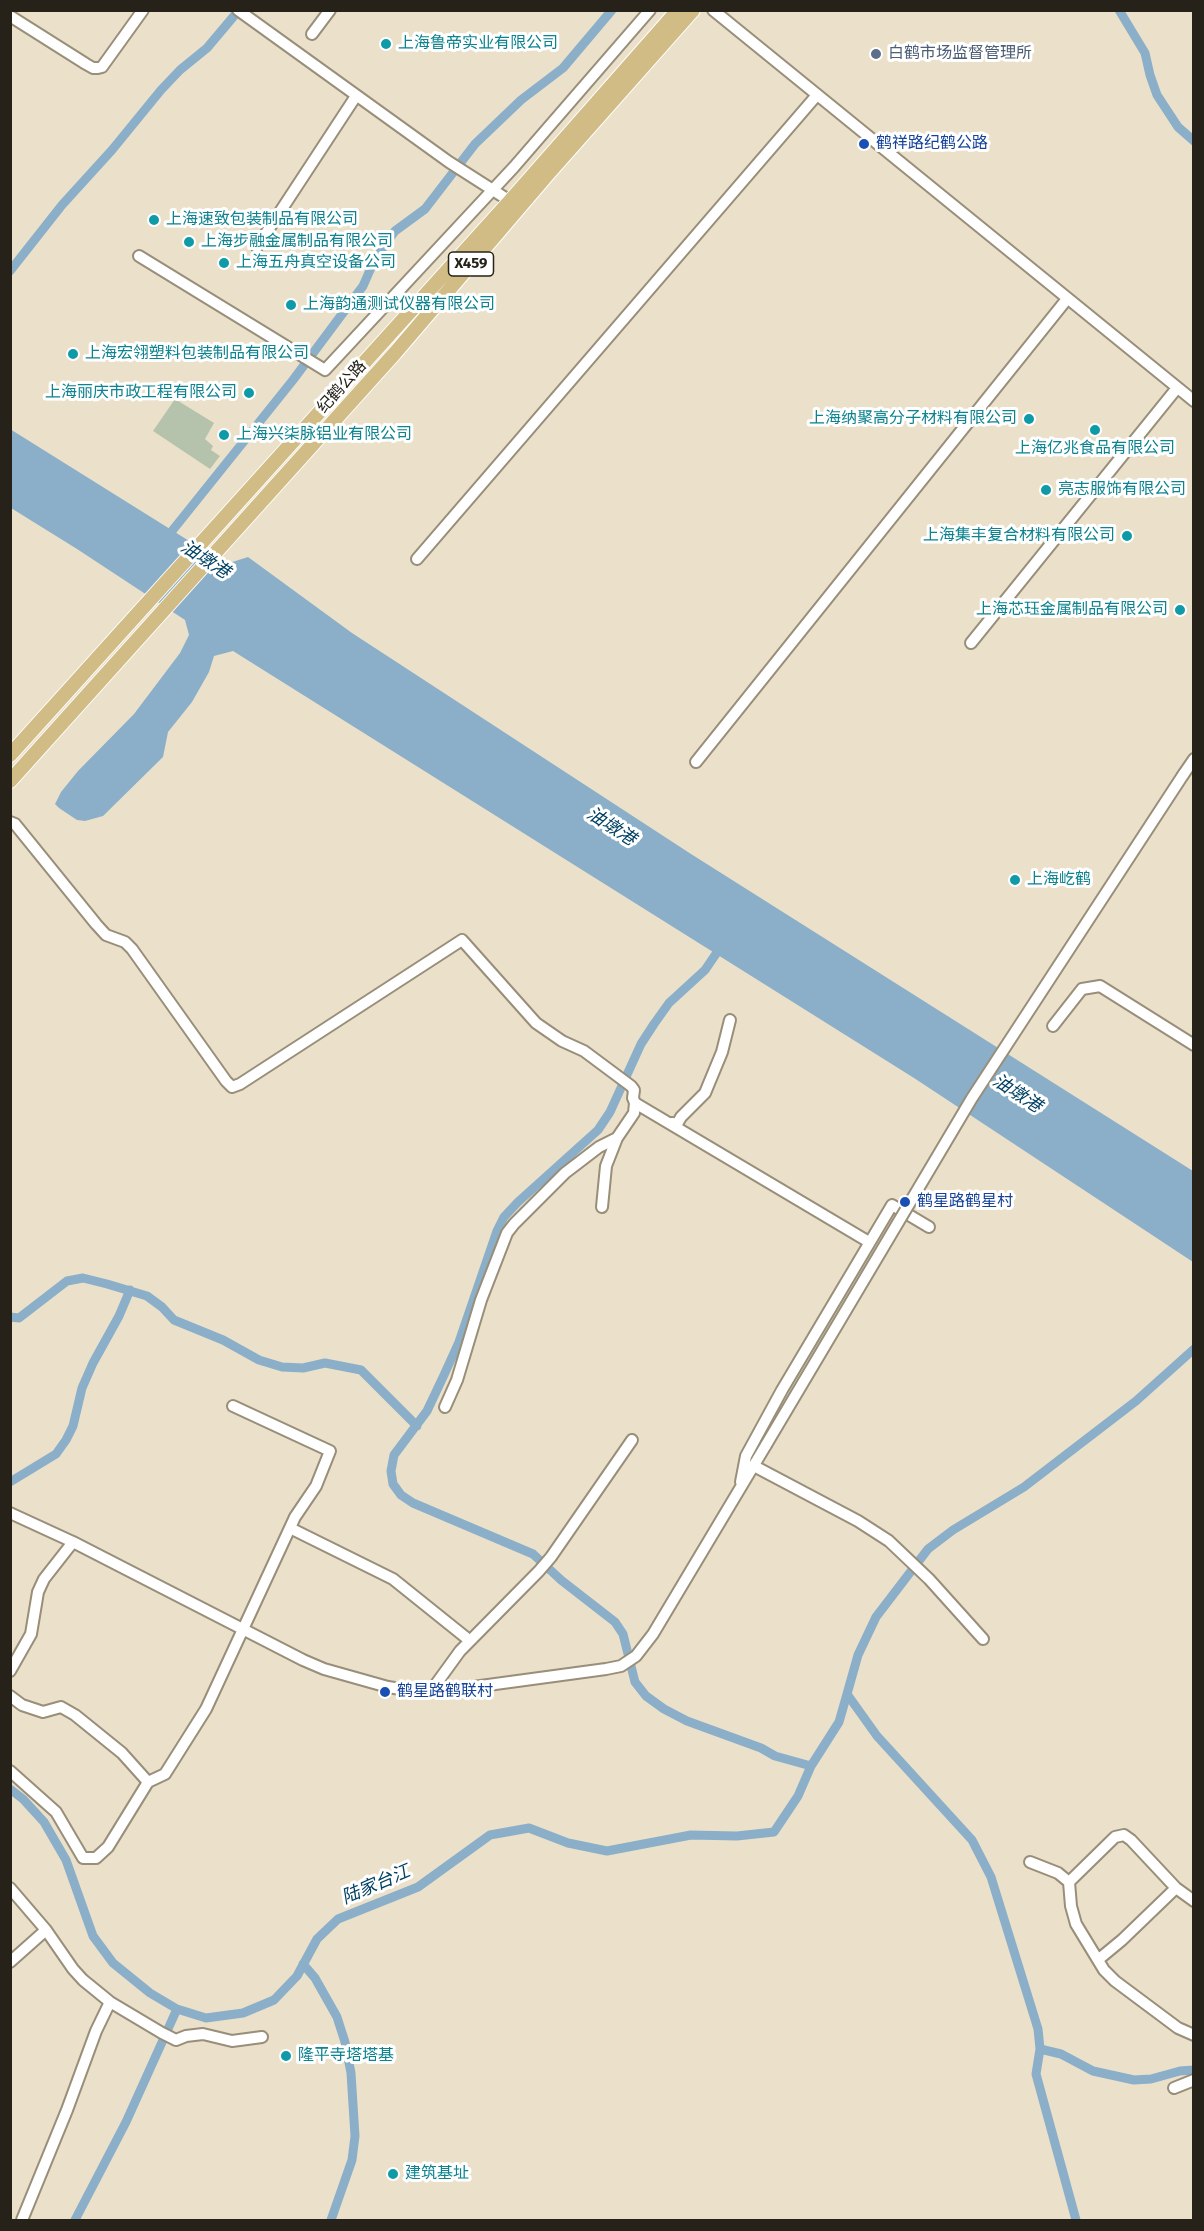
<!DOCTYPE html>
<meta charset="utf-8">
<style>
body{margin:0}
#map{position:relative;width:1204px;height:2231px;overflow:hidden;background:#ebe1ca;font-family:"Fira Sans",sans-serif}
canvas{display:block}
.frame{position:absolute;inset:0;border:12px solid #26221a;pointer-events:none}
</style>
<div id="map">
<canvas width="1204" height="2231"></canvas>
<div class="frame"></div>
</div>
<script>
const ctx = document.querySelector('canvas').getContext('2d');
ctx.lineJoin = 'round';
function fillPath(path, color) {
  ctx.fillStyle = color;
  ctx.fill(path, 'evenodd');
}
function shape(rows) {
  const path = new Path2D();
  for (const r of rows) {
    path.moveTo(r[0], r[1]);
    for (let i = 2; i < r.length; i += 2) path.lineTo(r[i], r[i + 1]);
  }
  return path;
}
function stroke(path, color, width, dash) {
  ctx.strokeStyle = color;
  ctx.lineWidth = width;
  ctx.lineCap = dash ? 'butt' : 'round';
  ctx.setLineDash(dash || []);
  ctx.stroke(path);
}
function label(font, color, halo, rows, align = 'center') {
  ctx.font = font + ' "Fira Sans","Noto Sans SC",sans-serif';
  ctx.lineWidth = 6;
  ctx.setLineDash([]);
  ctx.textBaseline = 'middle';
  ctx.strokeStyle = halo;
  ctx.fillStyle = color;
  for (const [text, x, y, turn = 0] of rows) {
    ctx.save();
    ctx.translate(x, y);
    ctx.rotate((+turn || 0) * Math.PI / 180);
    ctx.textAlign = isNaN(turn) ? turn : align;
    if (halo) ctx.strokeText(text, 0, 0);
    ctx.fillText(text, 0, 0);
    ctx.restore();
  }
}
fillPath(shape([
 [175,399,214,423,205,439,213,446,211,450,220,456,210,469,153,431]
]), '#b5c3ac');
fillPath(shape([
 [10,429,226,564,248,557,352,633,691,854,1193,1171,1193,1262,914,1078,233,651,214,656,209,672,192,702,168,732,163,757,103,816,85,821,77,820,59,808,55,804,61,792,78,771,134,714,180,653,189,635,185,620,77,549,11,508]
]), '#8bafc9');
stroke(shape([
 [1119,10,1145,53,1150,75,1157,95,1178,127,1194,141],
 [10,271,62,205,112,150,161,90,180,70,207,48,239,10],
 [172,531,293,380,363,286,374,261,395,231,425,209,475,144,521,100,563,68,612,10],
 [722,945,705,970,669,1003,654,1024,641,1044,610,1112,598,1130,518,1202,504,1217,497,1231,459,1342,444,1375,427,1411,394,1455,391,1471,393,1484,401,1495,413,1503,533,1554,561,1580,615,1622,623,1634,635,1682,646,1696,664,1709,687,1721,761,1748,775,1756,811,1766],
 [10,1317,19,1318,67,1281,83,1278,107,1284,147,1296,162,1307,174,1320,223,1340,259,1360,282,1367,303,1368,325,1363,361,1370,417,1426],
 [10,1482,56,1454,66,1440,73,1426,82,1388,93,1363,119,1316,130,1290],
 [10,1789,23,1799,44,1822,66,1860,93,1936,113,1963,150,1993,177,2009,206,2018,243,2013,274,2000,297,1976,317,1939,338,1919,418,1887,490,1835,529,1828,568,1843,607,1851,691,1835,737,1836,774,1832,798,1796,811,1766,839,1722,847,1694],
 [303,1964,315,1978,337,2017,345,2042,351,2073,355,2136,352,2160,331,2220],
 [1040,2049,1061,2054,1093,2071,1134,2080,1151,2079,1180,2071,1194,2070],
 [75,2220,126,2122,177,2009],
 [1076,2220,1036,2074,1040,2049,1038,2029,991,1877,972,1840,877,1736,847,1694,858,1655,876,1617,928,1549,953,1530,1024,1487,1136,1401,1194,1349]
]), '#8bafc9', 9);
const minor = shape([
 [238,10,449,162,510,201],
 [713,10,1194,401],
 [10,16,86,64,93,68,98,68,102,67,143,10],
 [312,34,330,10],
 [257,247,356,96],
 [139,256,325,370,514,167,650,10],
 [417,559,817,95],
 [971,643,1177,388],
 [696,762,1067,299],
 [1183,775,1194,759],
 [10,822,15,824,96,924,106,935,125,942,132,949,226,1081,232,1087,240,1084,462,940,536,1023,562,1041,584,1051,631,1086,634,1090,633,1098,635,1103,869,1242],
 [1053,1026,1082,989,1100,986,1194,1045],
 [672,1123,677,1124,681,1117,705,1093,722,1052,730,1020],
 [602,1207,606,1166,617,1138],
 [445,1407,457,1380,481,1300,507,1233,514,1224,565,1173,599,1147,617,1138,634,1113,635,1103],
 [754,1466,858,1521,889,1541,929,1579,983,1639],
 [741,1482,746,1456,782,1390,892,1205,929,1227],
 [10,1513,73,1542,303,1660,324,1669,388,1687,419,1692,451,1690,606,1669,621,1666,636,1656,653,1634,766,1445],
 [290,1528,393,1579,469,1640],
 [10,1671,31,1634,38,1592,44,1579,73,1542],
 [431,1691,460,1651,539,1571,551,1557,632,1440],
 [10,1696,22,1705,43,1712,61,1707,75,1715,122,1753,148,1782],
 [10,1771,56,1812,83,1858,96,1858,108,1847,148,1782,165,1774,206,1709,295,1517,316,1486,330,1451,233,1406],
 [1030,1862,1058,1873,1069,1882,1071,1906,1076,1924,1104,1970,1115,1981,1178,2028,1194,2035],
 [1069,1882,1115,1837,1124,1835,1131,1840,1176,1888,1194,1901],
 [10,1888,46,1930,73,1969,83,1980,110,2002,162,2033,176,2040,186,2036,203,2034,232,2041,262,2037],
 [1099,1959,1122,1940,1176,1888],
 [10,1962,46,1930],
 [1174,2088,1194,2080],
 [22,2220,67,2110,96,2031,110,2002]
]);
const major = shape([
 [10,755,510,201,678,10],
 [10,781,395,353,547,175,693,10]
]);
stroke(minor, '#988e79', 14);
stroke(major, '#fff', 16);
stroke(minor, '#fff', 10);
stroke(major, '#d1bc86', 14);
const minorBridge = shape([
 [766,1445,972,1098,1183,775]
]);
stroke(minorBridge, '#988e79', 14, []);
stroke(minorBridge, '#fff', 10);
for (const [x, y, r, color] of [
 [386,44,6,"#0f9aa8"],
 [876,54,6,"#5c6f8a"],
 [864,144,6,"#1a4fb4"],
 [154,220,6,"#0f9aa8"],
 [189,242,6,"#0f9aa8"],
 [224,263,6,"#0f9aa8"],
 [291,305,6,"#0f9aa8"],
 [73,354,6,"#0f9aa8"],
 [249,393,6,"#0f9aa8"],
 [1029,419,6,"#0f9aa8"],
 [1095,430,6,"#0f9aa8"],
 [224,435,6,"#0f9aa8"],
 [1046,490,6,"#0f9aa8"],
 [1127,536,6,"#0f9aa8"],
 [1180,610,6,"#0f9aa8"],
 [1015,880,6,"#0f9aa8"],
 [905,1202,6,"#1a4fb4"],
 [385,1692,6,"#1a4fb4"],
 [286,2056,6,"#0f9aa8"],
 [393,2174,6,"#0f9aa8"]
]) {
  const dot = new Path2D();
  dot.arc(x, y, r, 0, 2 * Math.PI);
  ctx.fillStyle = color;
  ctx.fill(dot);
  stroke(dot, '#fff', 2);
}
for (const [x, y, w] of [
 [471,264,45]
]) {
  const box = new Path2D();
  box.roundRect(x - w / 2, y - 12, w, 24, 4.5);
  ctx.fillStyle = '#fff';
  ctx.fill(box);
  stroke(box, '#26221a', 1.5);
}
label('bold 15px', '#26221a', null, [
 ["X459",471,264]
]);
label('16px', '#0d838f', '#fff', [
 ["上海鲁帝实业有限公司",398,44],
 ["上海速致包装制品有限公司",166,220],
 ["上海步融金属制品有限公司",201,242],
 ["上海五舟真空设备公司",236,263],
 ["上海韵通测试仪器有限公司",303,305],
 ["上海宏翎塑料包装制品有限公司",85,354],
 ["上海丽庆市政工程有限公司",237,393,"right"],
 ["上海纳聚高分子材料有限公司",1017,419,"right"],
 ["上海兴柒脉铝业有限公司",236,435],
 ["上海亿兆食品有限公司",1095,449,"center"],
 ["亮志服饰有限公司",1058,490],
 ["上海集丰复合材料有限公司",1115,536,"right"],
 ["上海芯珏金属制品有限公司",1168,610,"right"],
 ["上海屹鹤",1027,880],
 ["隆平寺塔塔基",298,2056],
 ["建筑基址",405,2174]
], 'left');
label('16px', '#4e5e75', '#fff', [
 ["白鹤市场监督管理所",888,54]
], 'left');
label('16px', '#164399', '#fff', [
 ["鹤祥路纪鹤公路",876,144],
 ["鹤星路鹤星村",917,1202],
 ["鹤星路鹤联村",397,1692]
], 'left');
label('16px', '#26221a', '#fff', [
 ["纪鹤公路",342,387,-48]
]);
label('italic 18px', '#004164', '#fff', [
 ["油墩港",205,560,33],
 ["油墩港",611,827,33],
 ["油墩港",1017,1094,33],
 ["陆家台江",376,1885,-23]
]);
</script>
